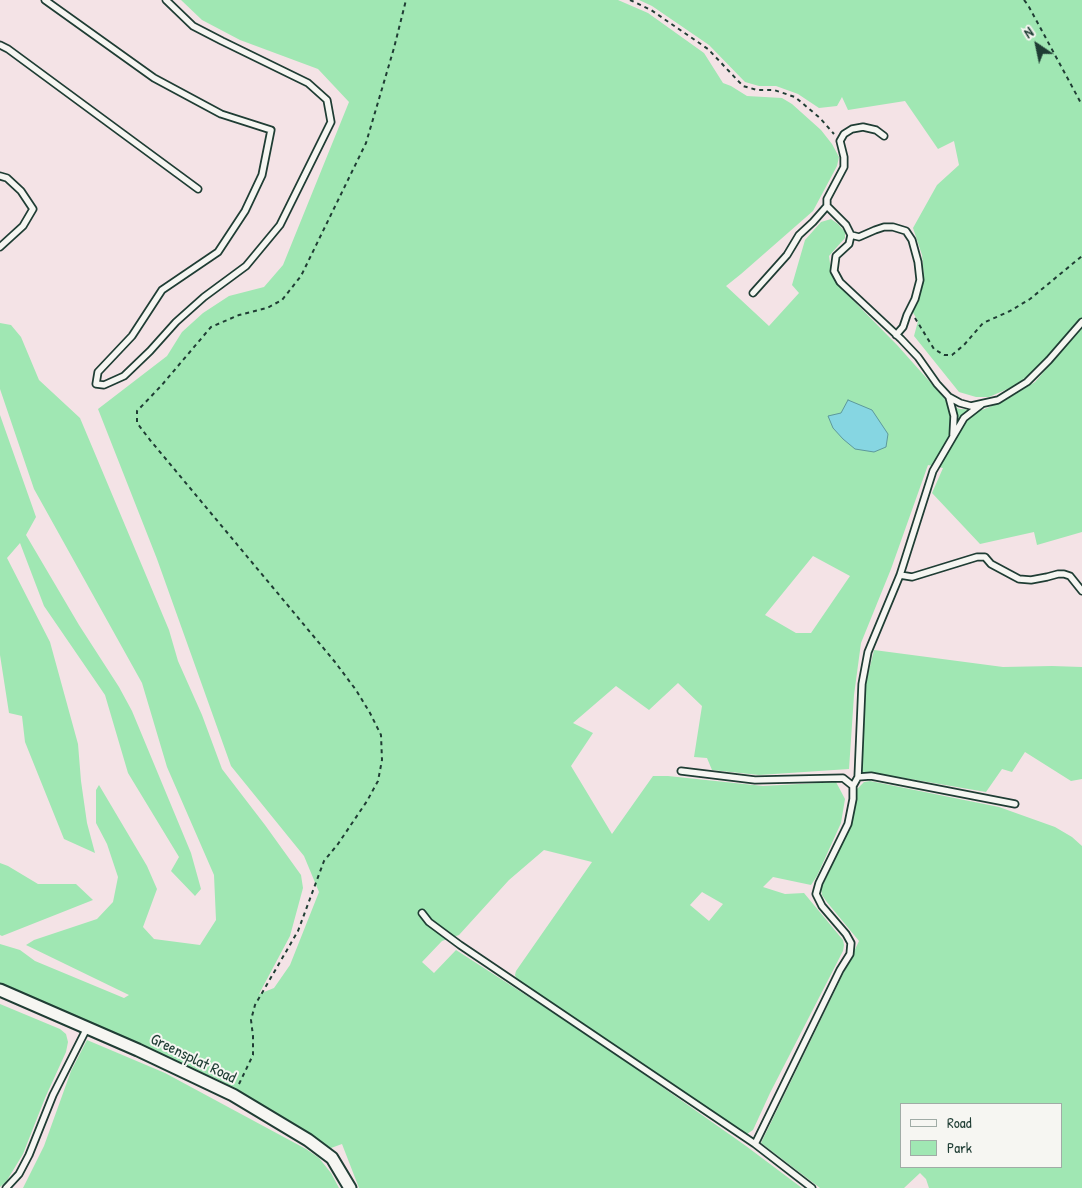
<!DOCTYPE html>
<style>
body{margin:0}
#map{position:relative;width:1082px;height:1188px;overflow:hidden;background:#f4e3e6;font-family:"Patrick Hand",sans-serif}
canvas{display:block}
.legend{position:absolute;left:900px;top:1103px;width:162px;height:65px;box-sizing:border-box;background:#f6f6f2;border:1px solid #a0aca6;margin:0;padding:6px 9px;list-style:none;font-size:15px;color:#1f3d34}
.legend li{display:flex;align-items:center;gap:10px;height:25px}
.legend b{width:25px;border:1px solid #a0aca6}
.north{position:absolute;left:1012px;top:20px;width:50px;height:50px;-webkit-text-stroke:4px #f6f6f2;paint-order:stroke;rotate:326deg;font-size:14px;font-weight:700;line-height:20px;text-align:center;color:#1f3d34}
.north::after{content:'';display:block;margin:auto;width:18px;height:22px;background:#1f3d34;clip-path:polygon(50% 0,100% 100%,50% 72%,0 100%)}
</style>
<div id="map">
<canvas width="1082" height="1188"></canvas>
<ul class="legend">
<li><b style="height:6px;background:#f6f6f2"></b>Road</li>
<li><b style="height:14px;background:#a0e7b3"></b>Park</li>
</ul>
<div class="north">N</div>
</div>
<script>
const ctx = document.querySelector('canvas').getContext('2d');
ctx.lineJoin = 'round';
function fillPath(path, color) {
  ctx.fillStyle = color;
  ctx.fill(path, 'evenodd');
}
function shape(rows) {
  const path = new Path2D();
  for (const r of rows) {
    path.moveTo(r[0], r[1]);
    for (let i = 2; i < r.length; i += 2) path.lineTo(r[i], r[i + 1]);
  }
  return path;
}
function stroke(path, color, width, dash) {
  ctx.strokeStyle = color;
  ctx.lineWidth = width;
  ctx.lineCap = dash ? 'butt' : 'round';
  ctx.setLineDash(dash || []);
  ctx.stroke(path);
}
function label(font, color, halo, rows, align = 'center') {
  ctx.font = font + ' "Patrick Hand",sans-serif';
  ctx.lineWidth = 4;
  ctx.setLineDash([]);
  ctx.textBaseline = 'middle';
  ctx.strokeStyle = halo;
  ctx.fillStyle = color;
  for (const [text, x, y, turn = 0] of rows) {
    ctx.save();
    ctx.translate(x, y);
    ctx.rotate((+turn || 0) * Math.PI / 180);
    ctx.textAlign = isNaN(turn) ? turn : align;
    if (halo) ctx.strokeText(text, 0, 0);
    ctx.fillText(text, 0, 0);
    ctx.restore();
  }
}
fillPath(shape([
 [181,0,618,0,648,13,704,53,723,83,731,86,747,96,782,98,792,104,821,130,832,144,839,157,837,166,813,211,741,274,726,286,769,326,799,293,792,285,805,240,821,222,831,219,838,224,845,232,845,238,829,256,831,271,838,285,898,346,946,400,959,409,982,410,1004,401,1035,382,1058,355,1012,387,989,397,976,397,959,392,914,336,918,321,912,311,919,295,924,277,922,255,913,228,937,185,959,165,954,141,938,149,905,101,848,110,842,97,837,106,819,108,798,94,776,86,759,86,745,82,709,45,652,6,639,0,1082,0,1082,532,1037,545,1034,532,980,544,932,493,943,468,928,465,891,569,861,643,854,695,849,769,759,775,712,770,707,758,694,757,702,706,678,683,649,710,616,686,573,723,593,733,571,766,612,834,653,776,668,776,763,786,836,782,845,799,841,823,817,876,811,885,773,877,763,887,785,894,804,893,843,940,844,945,843,951,770,1093,753,1130,747,1134,517,980,515,975,516,971,592,862,544,850,509,880,459,935,442,941,422,962,434,973,456,950,549,1010,631,1065,746,1146,802,1188,359,1188,342,1144,331,1148,223,1082,93,1023,0,983,0,944,20,950,35,961,124,998,129,995,26,945,34,940,97,919,113,902,118,877,107,844,96,823,96,790,99,785,147,866,157,889,143,927,154,939,200,945,216,920,214,875,167,767,142,683,34,489,0,389,0,323,11,325,21,337,39,380,80,418,169,630,178,661,202,715,222,769,265,825,301,875,303,888,290,936,259,994,274,988,290,965,319,892,304,856,231,766,157,559,98,409,167,356,182,332,203,313,229,296,264,287,283,265,349,102,318,69,240,40,202,20],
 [813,556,850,576,811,633,796,633,765,615],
 [702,892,723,904,709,921,690,905],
 [0,415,36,517,26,535,79,625,119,687,132,711,191,853,201,889,195,896,171,871,179,857,128,773,105,695,44,606,20,543,7,558,50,642,78,744,81,781,87,823,95,853,64,839,25,742,22,716,9,713,0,655],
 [874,650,1003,667,1052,666,1082,667,1082,779,1071,781,1025,752,1012,772,1002,769,986,792,869,772,862,773,866,683],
 [870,781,999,807,1055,827,1072,837,1082,846,1082,1188,929,1188,926,1179,920,1173,904,1188,820,1188,761,1143,859,941,826,901,822,895,821,889,852,823,857,789,864,782],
 [901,1104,1061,1104,1061,1167,901,1167],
 [0,863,8,866,38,884,76,884,93,900,2,936,0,935],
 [0,1004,60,1029,66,1034,68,1042,66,1052,45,1098,23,1154,6,1182,0,1187],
 [87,1040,165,1073,306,1149,319,1158,331,1173,339,1188,23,1188,44,1146,71,1071]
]), '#a0e7b3');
const water = shape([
 [848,400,872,410,888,434,886,447,874,452,855,449,843,439,833,428,828,416,841,413,848,400]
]);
fillPath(water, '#86d6e2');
stroke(water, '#5d999c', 1);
const service = shape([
 [45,0,154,78,221,114,271,130,262,175,245,211,218,252,162,290,132,336,98,372,96,384,104,385,124,376,150,351,176,322,204,297,246,266,280,225,331,122,327,100,308,83,222,41,193,26,166,0],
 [0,45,8,49,198,189],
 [0,176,7,178,21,191,33,209,23,226,0,247],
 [827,206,846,225,851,235,849,244,836,256,834,271,840,282,901,339,918,357,937,384,949,397,960,403,971,406,998,400,1027,382,1049,360,1082,322],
 [851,235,859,237,875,230,884,227,893,227,906,231,912,240,918,262,920,280,915,299,907,315,903,327,896,335],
 [753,293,787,255,799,235,813,222,827,206,827,199,844,167,844,157,840,141,844,134,852,129,863,127,876,130,884,136],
 [949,397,954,416,953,435],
 [900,575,912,577,977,557,985,557,991,564,1019,579,1031,580,1047,577,1058,574,1064,574,1070,576,1082,591],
 [681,771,755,780,843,778,853,786],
 [858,777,871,776,1015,804],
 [422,913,429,922,460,945,755,1144,812,1188],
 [755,1144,840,970,850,954,851,943,846,934,822,906,816,894,819,883,848,824,853,799,853,786,858,777,862,684,868,652,900,575,933,471,964,418,982,404],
 [6,1188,19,1174,29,1155,53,1095,87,1028]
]);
const minor = shape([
 [0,990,138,1050,233,1095,308,1140,332,1158,350,1188]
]);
stroke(service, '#1f3d34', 9);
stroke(minor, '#1f3d34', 15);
stroke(shape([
 [630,0,651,10,708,49,743,86,757,90,774,90,795,97,820,118,834,134],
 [1024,0,1028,5,1082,105],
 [915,318,934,349,944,355,952,355,964,345,983,323,1010,311,1030,299,1082,256],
 [239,1084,253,1055,253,1036,251,1020,255,1005,298,931,324,861,338,844,367,801,378,781,382,760,381,735,370,713,356,690,335,662,150,440,137,423,137,411,161,386,211,327,239,315,267,308,282,300,301,276,366,143,394,48,406,0]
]), '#1f3d34', 2, [4, 4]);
stroke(service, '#f6f6f2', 5.5);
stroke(minor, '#f6f6f2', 11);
label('16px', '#1f3d34', '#f6f6f2', [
 ["Greensplat Road",193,1059,26]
]);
</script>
